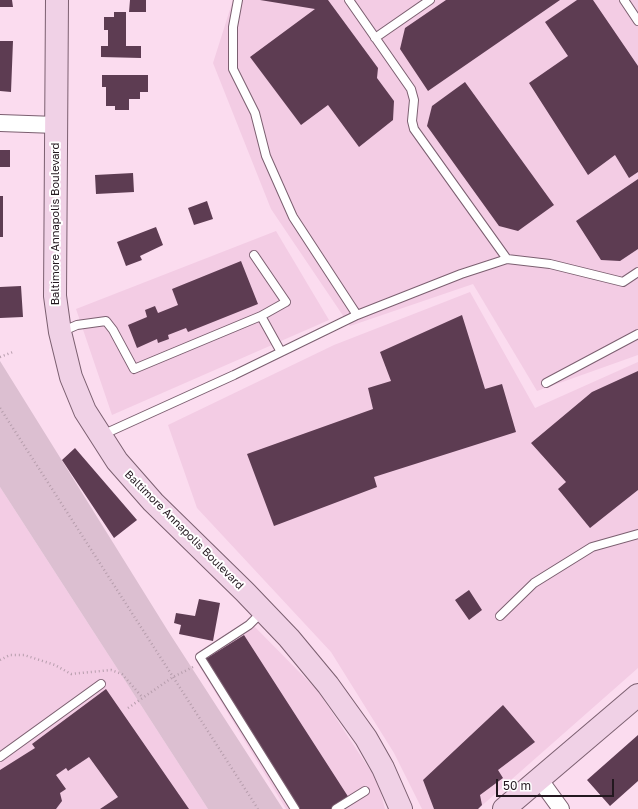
<!DOCTYPE html>
<style>
body{margin:0}
#map{position:relative;width:638px;height:809px;overflow:hidden;background:#fbdcef;font-family:"Golos Text",sans-serif}
canvas{display:block}
.scale{position:absolute;left:496px;top:779px;width:118px;height:18px;box-sizing:border-box;border:2px solid #23181f;border-top:0;padding-left:5px;font-size:12px;line-height:14px;white-space:nowrap;color:#23181f;-webkit-text-stroke:3px #fff;paint-order:stroke}
</style>
<div id="map">
<canvas width="638" height="809"></canvas>
<div class="scale">50 m</div>
</div>
<script>
const ctx = document.querySelector('canvas').getContext('2d');
ctx.lineJoin = 'round';
function fillPath(path, color) {
  ctx.fillStyle = color;
  ctx.fill(path, 'evenodd');
}
function shape(rows) {
  const path = new Path2D();
  for (const r of rows) {
    path.moveTo(r[0], r[1]);
    for (let i = 2; i < r.length; i += 2) path.lineTo(r[i], r[i + 1]);
  }
  return path;
}
function stroke(path, color, width, dash) {
  ctx.strokeStyle = color;
  ctx.lineWidth = width;
  ctx.lineCap = dash ? 'butt' : 'round';
  ctx.setLineDash(dash || []);
  ctx.stroke(path);
}
function label(font, color, halo, rows, align = 'center') {
  ctx.font = font + ' "Golos Text",sans-serif';
  ctx.lineWidth = 4;
  ctx.setLineDash([]);
  ctx.textBaseline = 'middle';
  ctx.strokeStyle = halo;
  ctx.fillStyle = color;
  for (const [text, x, y, turn = 0] of rows) {
    ctx.save();
    ctx.translate(x, y);
    ctx.rotate((+turn || 0) * Math.PI / 180);
    ctx.textAlign = isNaN(turn) ? turn : align;
    if (halo) ctx.strokeText(text, 0, 0);
    ctx.fillText(text, 0, 0);
    ctx.restore();
  }
}
fillPath(shape([
 [233,0,638,0,638,355,537,391,473,284,350,326,271,209,213,63],
 [276,231,329,320,112,415,76,309],
 [470,292,535,408,638,362,638,668,478,809,422,809,394,753,331,652,197,508,168,425,334,345],
 [0,487,208,809,0,809],
 [252,624,318,691,378,782,385,809,286,809,195,659]
]), '#f3cce4');
fillPath(shape([
 [0,361,168,631,283,809,208,809,0,487]
]), '#dcbfd1');
fillPath(shape([
 [0,0,12,0,13,7,0,7],
 [130,0,146,0,146,12,129,12],
 [260,0,328,0,378,68,377,78,394,101,393,120,359,147,328,105,301,125,250,57,315,9],
 [446,0,560,0,428,91,400,49,405,28],
 [577,0,593,0,638,66,638,172,629,178,615,155,588,175,529,83,568,56,545,22],
 [114,12,126,12,126,46,141,46,141,58,101,57,101,46,108,46,108,30,104,30,104,17,114,17],
 [0,41,13,41,11,92,0,91],
 [102,75,148,75,148,92,140,92,140,99,129,99,129,110,115,110,115,106,106,106,106,87,102,87],
 [465,82,554,205,518,231,499,226,427,126,432,106],
 [0,150,10,150,10,167,0,167],
 [133,173,134,192,96,194,95,175],
 [638,179,638,249,620,261,601,260,576,221],
 [0,196,3,196,3,237,0,237],
 [207,201,213,219,194,225,188,208],
 [156,227,163,245,140,256,142,260,126,266,117,242],
 [241,261,258,304,188,332,186,328,168,335,169,339,158,343,157,339,137,348,128,325,147,317,145,310,155,306,158,313,178,305,172,289],
 [21,286,23,317,0,318,0,287],
 [462,315,485,389,502,384,516,432,374,477,377,487,274,526,247,454,373,409,368,388,391,381,380,352],
 [638,371,638,490,590,528,558,489,566,482,531,443,592,392],
 [75,448,137,520,114,538,62,460],
 [469,590,482,610,469,620,455,600],
 [199,599,220,603,213,641,179,634,181,625,174,623,176,613,195,616],
 [244,635,349,798,332,809,300,809,204,660],
 [106,689,189,809,100,809,118,797,89,757,68,771,66,768,56,775,66,789,60,793,62,801,56,809,0,809,0,770,35,748,32,744],
 [503,705,535,742,498,770,503,778,480,795,482,805,478,809,434,809,423,780],
 [638,735,638,781,610,806,587,780]
]), '#5d3c52');
const lane = shape([
 [238,0,233,27,233,69,255,113,266,156,293,217,357,315],
 [349,0,411,89,414,100,412,121,414,129,507,259,550,264,623,282,638,272],
 [624,0,638,21],
 [375,38,430,0],
 [254,255,286,302,261,316,281,352],
 [61,332,77,325,106,321,113,330,134,369,261,316],
 [546,383,638,334],
 [102,435,234,375,357,315,461,274,507,259],
 [262,612,249,625,200,657,295,809],
 [500,616,534,583,592,547,638,534],
 [0,757,101,684],
 [336,809,365,791]
]);
const street = shape([
 [0,123,56,125],
 [540,780,561,809]
]);
const secondary = shape([
 [57,0,55,296,60,332,71,377,85,411,117,461,153,502,245,592,289,638,328,685,366,738,383,768,401,809],
 [504,809,638,695]
]);
stroke(lane, '#7b5f70', 10);
stroke(street, '#7b5f70', 18);
stroke(secondary, '#7b5f70', 24);
stroke(shape([
 [0,357,13,352],
 [0,408,258,809],
 [0,660,10,655,24,655,55,665,71,674,111,670,122,674,143,698],
 [128,708,173,677,193,667]
]), '#b69dac', 2.5, [1, 3]);
stroke(lane, '#fff', 8);
stroke(street, '#fff', 16);
stroke(secondary, '#f0d1e6', 22);
label('11px', '#23181f', '#fff', [
 ["Baltimore Annapolis Boulevard",56,224,-90],
 ["Baltimore Annapolis Boulevard",184,530,45]
]);
</script>
